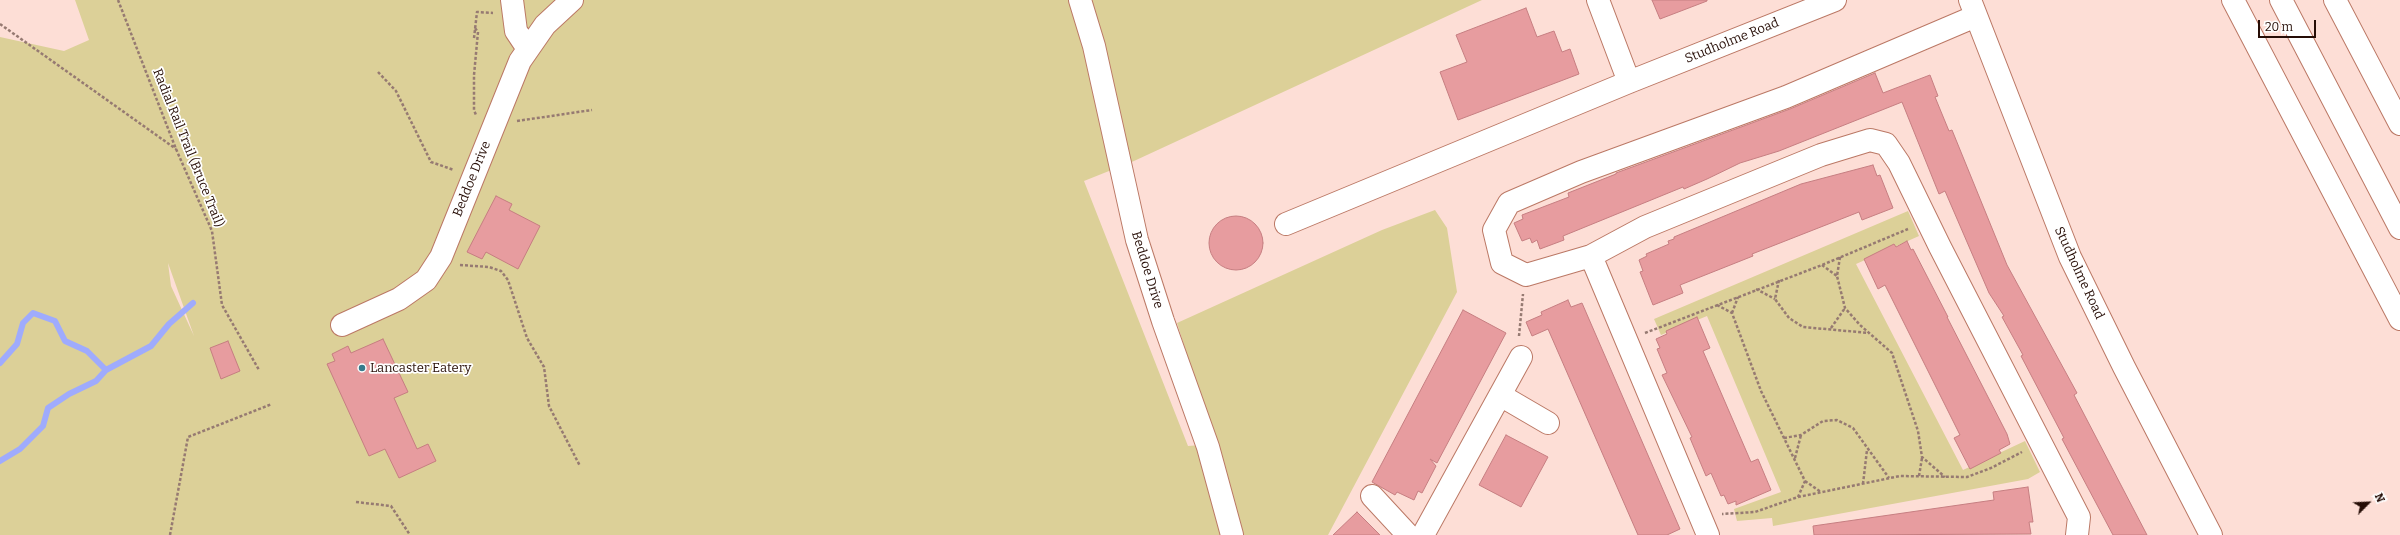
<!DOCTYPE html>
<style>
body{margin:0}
#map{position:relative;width:2400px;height:535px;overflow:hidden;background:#fdded6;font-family:Bitter,serif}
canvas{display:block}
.north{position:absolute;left:2348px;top:483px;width:40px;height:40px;-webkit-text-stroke:3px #fff;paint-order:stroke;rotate:66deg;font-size:11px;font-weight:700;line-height:16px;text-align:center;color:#260d06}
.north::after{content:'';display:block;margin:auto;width:14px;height:18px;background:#260d06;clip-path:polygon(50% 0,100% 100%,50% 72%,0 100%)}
.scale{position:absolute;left:2258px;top:20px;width:58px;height:18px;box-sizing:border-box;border:2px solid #260d06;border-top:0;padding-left:5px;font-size:12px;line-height:14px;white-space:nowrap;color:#260d06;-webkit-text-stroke:3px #fff;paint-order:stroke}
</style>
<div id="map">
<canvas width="2400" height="535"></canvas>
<div class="north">N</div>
<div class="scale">20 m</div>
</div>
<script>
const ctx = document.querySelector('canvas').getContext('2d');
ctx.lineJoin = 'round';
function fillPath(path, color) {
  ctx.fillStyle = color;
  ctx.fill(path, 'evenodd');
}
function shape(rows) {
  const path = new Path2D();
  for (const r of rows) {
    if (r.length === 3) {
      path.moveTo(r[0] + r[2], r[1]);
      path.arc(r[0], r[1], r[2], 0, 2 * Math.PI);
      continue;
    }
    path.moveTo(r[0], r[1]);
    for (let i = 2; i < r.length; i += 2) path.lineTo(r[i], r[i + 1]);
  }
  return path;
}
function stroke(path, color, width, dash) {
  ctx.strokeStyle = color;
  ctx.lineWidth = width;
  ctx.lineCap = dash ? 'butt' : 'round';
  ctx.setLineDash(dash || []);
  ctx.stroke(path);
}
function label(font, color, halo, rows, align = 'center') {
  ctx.font = font + ' Bitter,serif';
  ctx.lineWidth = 3.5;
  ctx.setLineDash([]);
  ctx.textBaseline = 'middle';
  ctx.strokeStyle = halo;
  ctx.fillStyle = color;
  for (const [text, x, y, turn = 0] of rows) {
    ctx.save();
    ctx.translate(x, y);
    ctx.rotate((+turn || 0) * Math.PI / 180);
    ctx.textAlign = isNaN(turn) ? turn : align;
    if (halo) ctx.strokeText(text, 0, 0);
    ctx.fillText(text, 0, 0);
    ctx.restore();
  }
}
fillPath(shape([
 [75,0,1482,0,1134,161,1084,181,1188,446,1215,444,1177,323,1382,230,1435,210,1447,228,1457,292,1328,535,0,535,0,37,64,51,89,40],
 [168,263,194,336,171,286],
 [1908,211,1919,236,1856,264,1963,470,2025,441,2040,472,2028,479,1773,526,1772,518,1737,521,1734,509,1781,492,1707,316,1661,335,1654,319]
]), '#dcd098');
stroke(shape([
 [0,363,17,344,23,323,33,313,55,321,65,341,87,351,106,370,151,346,169,324,193,303],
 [0,461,20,449,43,426,48,408,69,394,96,381,106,370]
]), '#9fabfd', 6);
const building = shape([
 [1652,0,1707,0,1707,1,1660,19,1652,0],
 [1526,8,1537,37,1554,31,1562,52,1570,49,1579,74,1458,120,1440,72,1467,62,1456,35,1526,8],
 [1875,73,1883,93,1930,75,1938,96,1935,97,1949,131,1952,130,2007,265,2077,393,2074,395,2147,535,2113,535,2062,439,2064,438,2021,356,2023,355,2002,317,2004,316,1989,293,1945,191,1939,194,1902,102,1779,151,1740,163,1707,179,1684,189,1683,187,1563,236,1564,240,1540,249,1537,240,1532,243,1530,238,1522,241,1514,223,1523,219,1522,215,1569,197,1568,193,1616,174,1616,173,1790,109,1875,73],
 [1873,165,1877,176,1880,175,1893,208,1862,220,1859,212,1752,254,1753,256,1680,285,1683,293,1653,305,1640,272,1643,271,1639,260,1647,256,1646,254,1669,244,1668,241,1674,239,1674,237,1801,184,1873,165],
 [496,196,512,204,509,210,540,226,518,269,486,252,482,259,467,252,496,196],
 [1236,243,27],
 [1907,241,1911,250,1913,249,1948,317,1947,317,2007,434,2010,444,1999,450,2001,453,1970,469,1954,438,1960,435,1885,285,1878,289,1864,259,1894,244,1896,247,1907,241],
 [1568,300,1571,307,1582,303,1680,529,1667,535,1638,535,1548,329,1532,336,1526,322,1542,315,1541,312,1568,300],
 [1463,310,1506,333,1437,463,1430,459,1436,466,1422,493,1418,491,1414,500,1397,492,1395,495,1372,482,1463,310],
 [1697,317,1710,348,1703,351,1751,462,1758,459,1771,490,1736,505,1736,501,1728,504,1724,495,1721,496,1711,473,1706,476,1690,438,1692,437,1662,375,1667,373,1657,349,1660,348,1656,339,1667,334,1666,331,1697,317],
 [383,339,408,392,394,398,417,449,428,444,436,461,399,478,385,449,369,456,327,364,335,361,332,354,348,346,351,353,383,339],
 [228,341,240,371,221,379,210,348,228,341],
 [1506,435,1548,457,1521,507,1479,485,1506,435],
 [2028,487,2033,522,2029,522,2031,534,1814,535,1813,526,1994,500,1993,492,2028,487],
 [1357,512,1380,535,1333,535,1357,512]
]);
fillPath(building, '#e79c9f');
stroke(building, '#c67e81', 1);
const minor = shape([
 [512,0,516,31,528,49],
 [1080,0,1094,46,1137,240,1163,321,1208,447,1232,535],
 [1598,0,1629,82],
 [1970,0,2070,257,2124,367,2211,535],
 [2233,0,2400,319],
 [2281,0,2400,228],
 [2335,0,2400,124],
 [1976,16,1786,97,1581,172,1509,203,1494,230,1502,263,1526,275,1591,256,1645,227,1821,155,1870,140,1886,144,1899,163,1940,247,2079,517,2077,535],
 [1286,224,1629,82,1835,0],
 [1591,256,1708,535],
 [342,325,399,299,426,280,441,257,520,61,545,25,572,0],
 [1500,395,1548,423],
 [1372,496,1408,535],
 [1423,535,1521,357]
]);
stroke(minor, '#bb7865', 24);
stroke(shape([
 [118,0,176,149,212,231,222,305,259,370],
 [0,24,176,149],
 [475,28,478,32,474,75,474,110,476,115],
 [474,38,477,12,493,13],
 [378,72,396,91,431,162,454,170],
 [517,121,592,110],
 [1840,257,1837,276,1845,308,1860,325,1892,353,1918,431,1922,457,1945,477],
 [460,265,489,267,501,271,508,280,527,338,544,367,549,406,580,466],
 [1822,265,1837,276],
 [1779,280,1775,299,1789,318,1803,327,1869,333],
 [1756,289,1775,299],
 [1717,305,1732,313,1761,391,1805,481,1798,497,1755,512,1722,514],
 [1732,313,1738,297],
 [1831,328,1845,308],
 [1645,333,1822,265,1908,229],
 [1519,336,1523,294],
 [1784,438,1801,435,1823,421,1837,420,1853,428,1889,478],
 [1795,458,1801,435],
 [1919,476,1922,458],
 [1805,481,1821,492],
 [1863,484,1867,450],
 [1798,497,1900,476,1967,477,1991,468,2022,452],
 [356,502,391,506,410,535],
 [170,535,188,437,272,404]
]), '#967a72', 2.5, [3, 2]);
stroke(minor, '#fff', 22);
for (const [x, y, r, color] of [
 [362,368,4,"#387b8c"]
]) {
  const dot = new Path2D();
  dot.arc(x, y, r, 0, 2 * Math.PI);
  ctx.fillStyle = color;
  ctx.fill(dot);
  stroke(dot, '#fff', 1.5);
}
label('13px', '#260d06', '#fff', [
 ["Studholme Road",1732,41,-22],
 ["Radial Rail Trail (Bruce Trail)",188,148,68],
 ["Beddoe Drive",472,179,-68],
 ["Beddoe Drive",1147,270,73],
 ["Studholme Road",2079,273,65]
]);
label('13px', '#260d06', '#fff', [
 ["Lancaster Eatery",370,368]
], 'left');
</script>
